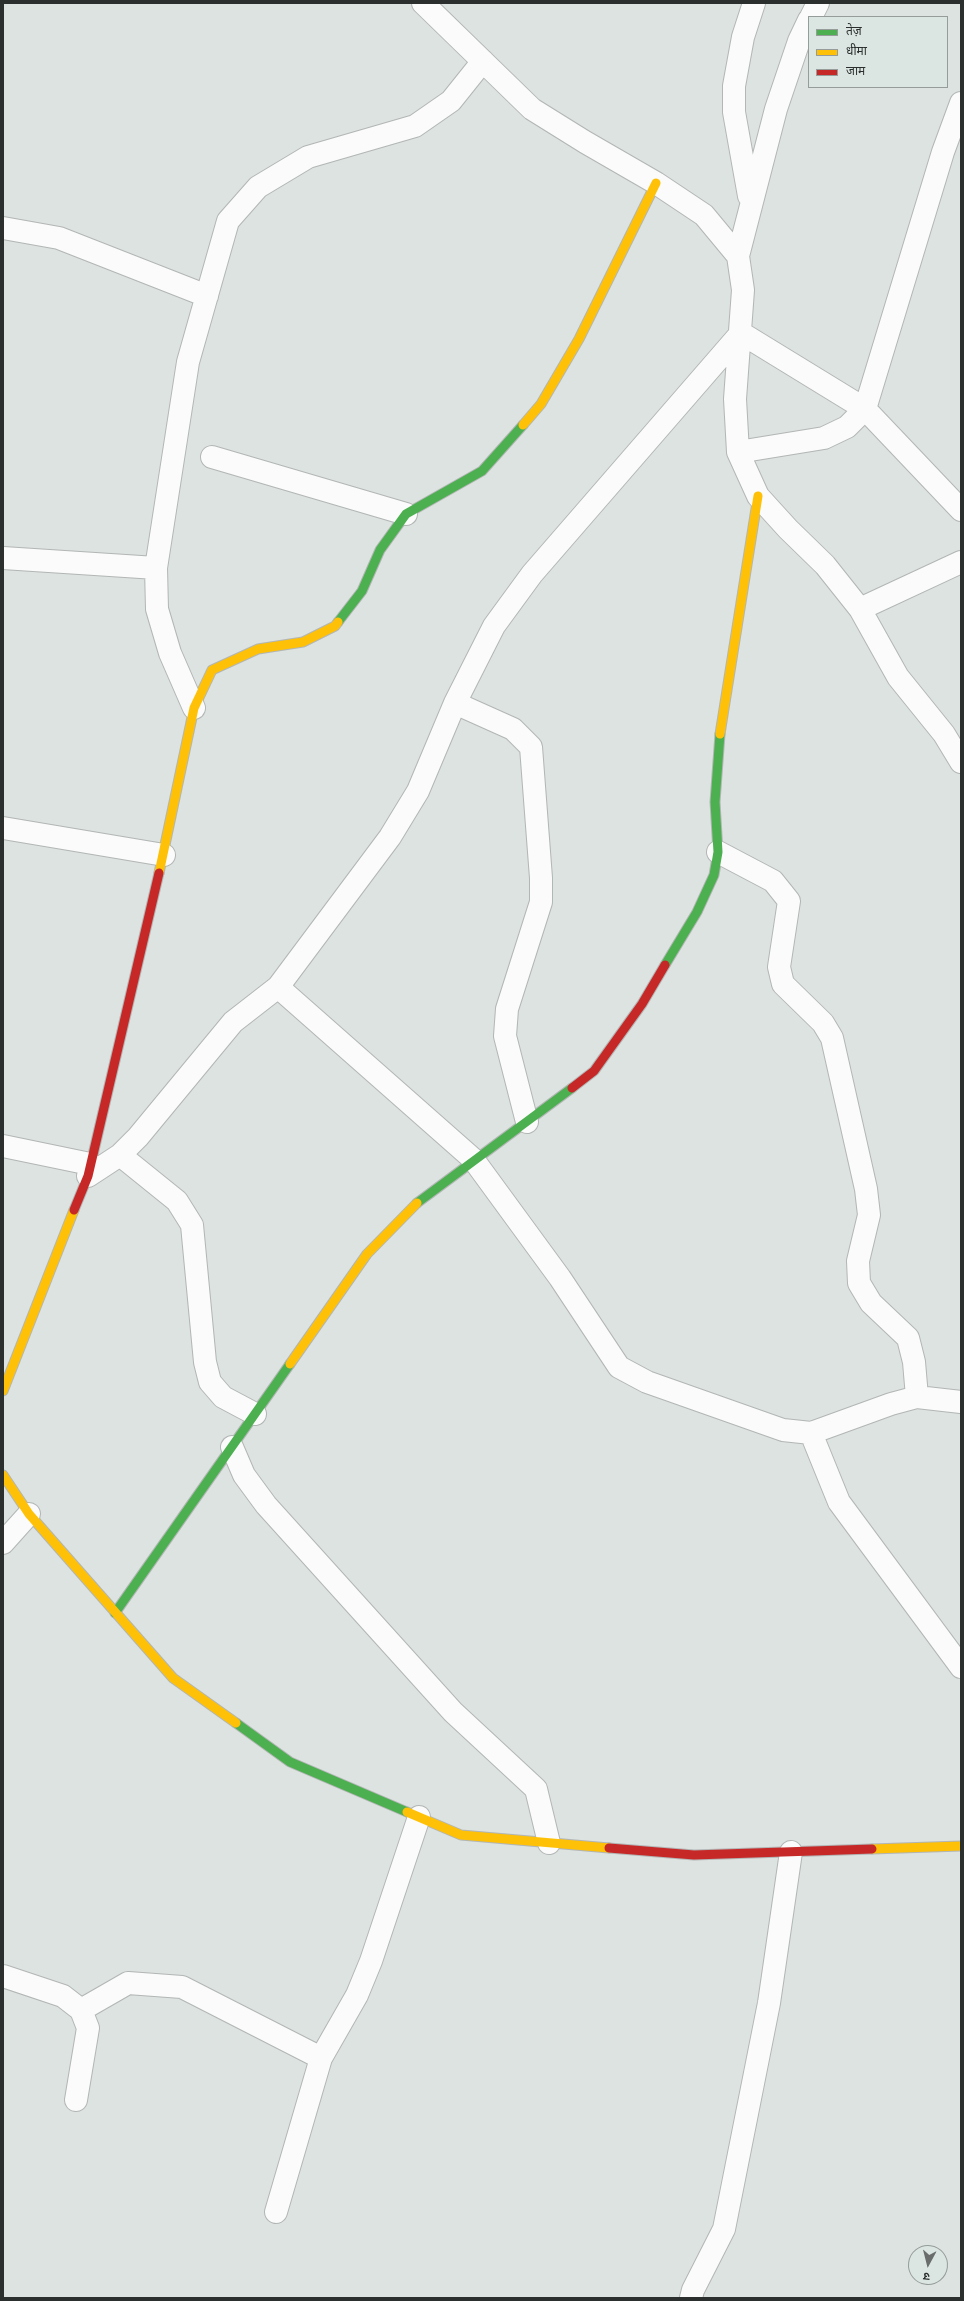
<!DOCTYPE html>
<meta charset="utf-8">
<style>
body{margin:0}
#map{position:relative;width:964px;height:2301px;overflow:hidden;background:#dde3e0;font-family:"Roboto Condensed","Noto Sans Devanagari",sans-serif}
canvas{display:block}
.frame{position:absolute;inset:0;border:4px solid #2b2f2e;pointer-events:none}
.legend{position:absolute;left:808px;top:16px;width:140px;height:72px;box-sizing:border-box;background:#dbe5e1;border:1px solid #959c99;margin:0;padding:5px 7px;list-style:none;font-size:12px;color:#2b2f2e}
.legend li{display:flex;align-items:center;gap:8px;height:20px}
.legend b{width:20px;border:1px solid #959c99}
.north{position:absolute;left:908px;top:2245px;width:40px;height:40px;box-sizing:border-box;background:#dbe5e1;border:1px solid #959c99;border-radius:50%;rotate:187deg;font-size:11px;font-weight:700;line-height:16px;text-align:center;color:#2b2f2e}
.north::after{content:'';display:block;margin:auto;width:14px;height:18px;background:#696e6c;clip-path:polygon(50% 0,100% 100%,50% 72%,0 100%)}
</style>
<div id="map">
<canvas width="964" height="2301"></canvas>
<div class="frame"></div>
<ul class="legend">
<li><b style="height:5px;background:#4caf50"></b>तेज़</li>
<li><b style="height:5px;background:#ffc107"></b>धीमा</li>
<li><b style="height:5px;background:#c62828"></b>जाम</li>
</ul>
<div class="north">उ</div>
</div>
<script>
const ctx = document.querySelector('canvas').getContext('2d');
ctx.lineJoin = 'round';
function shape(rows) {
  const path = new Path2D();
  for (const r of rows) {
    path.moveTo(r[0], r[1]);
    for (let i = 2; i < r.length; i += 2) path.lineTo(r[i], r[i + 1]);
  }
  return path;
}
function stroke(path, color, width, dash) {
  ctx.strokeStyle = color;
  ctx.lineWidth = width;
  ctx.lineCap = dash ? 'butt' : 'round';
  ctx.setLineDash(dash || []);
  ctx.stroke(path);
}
const street = shape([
 [423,3,532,109,585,142,656,183,704,215,738,256,743,290,735,399,738,452,758,496,788,529,825,565,860,609,898,677,944,734,961,762],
 [811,17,818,3],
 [749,196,734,112,734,86,743,37,754,3],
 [3,228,59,238,207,296],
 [738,256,776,109,799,41,809,20],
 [738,452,824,438,847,427,865,409,943,152,961,103],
 [212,457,406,514],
 [3,558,156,568],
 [860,609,961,562],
 [455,703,513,729,531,747,541,878,541,902,507,1009,505,1036,527,1122],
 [194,708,170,653,157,609,156,568,188,362,228,221,258,187,308,157,415,126,451,101,483,61],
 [3,828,164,855],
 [718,852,773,881,789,901,779,967,783,984,823,1023,832,1038,866,1189,869,1215,858,1261,859,1283,871,1303,908,1338,914,1362,917,1397],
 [278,987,473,1159,560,1278,619,1367,647,1382,783,1430,811,1433,891,1404,917,1397,961,1402],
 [3,1146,90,1164],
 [120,1155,177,1201,192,1225,205,1362,210,1382,223,1397,255,1414],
 [88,1176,120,1155,138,1137,233,1022,278,987,390,837,418,791,455,703,494,626,532,574,741,333,865,409,961,510],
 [811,1433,839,1502,961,1667],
 [232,1447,244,1475,266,1505,453,1712,536,1789,549,1843],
 [3,1543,29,1514],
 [3,1976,63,1996,81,2010,88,2028,76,2100],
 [81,2010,128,1983,182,1987,321,2058],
 [276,2212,321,2058,357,1995,371,1961,419,1817],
 [691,2298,693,2290,724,2229,769,2003,791,1852]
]);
const fast = shape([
 [338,622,362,591,380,550,406,514,482,471,523,425],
 [665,965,697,912,714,875,718,852,715,802,720,734],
 [417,1203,572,1088],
 [115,1613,290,1364],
 [236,1723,290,1762,407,1812]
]);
const slow = shape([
 [523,425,541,404,579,339,656,183],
 [720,734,758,496],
 [159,873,194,708,212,670,258,649,303,642,335,626,338,622],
 [290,1364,367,1254,417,1203],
 [3,1391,74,1210],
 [3,1475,29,1514,173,1678,236,1723],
 [407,1812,461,1835,609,1848],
 [872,1849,961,1846]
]);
const jam = shape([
 [572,1088,594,1071,642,1004,665,965],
 [74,1210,88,1176,159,873],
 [609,1848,694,1855,872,1849]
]);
stroke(street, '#b2b6b5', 24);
stroke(fast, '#b2b6b5', 11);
stroke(slow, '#b2b6b5', 11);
stroke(jam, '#b2b6b5', 11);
stroke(street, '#fafbfa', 22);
stroke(fast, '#4caf50', 9);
stroke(slow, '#ffc107', 9);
stroke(jam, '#c62828', 9);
</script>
